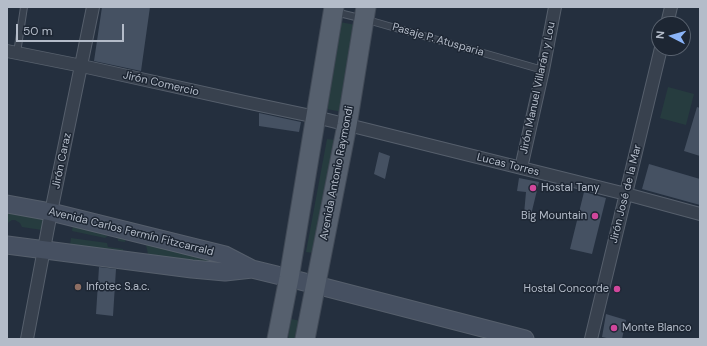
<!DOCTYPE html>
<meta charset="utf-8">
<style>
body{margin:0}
#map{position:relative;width:707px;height:346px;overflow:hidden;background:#242f3e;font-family:"DM Sans",sans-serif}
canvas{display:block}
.frame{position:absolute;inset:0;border:8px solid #b4bcc9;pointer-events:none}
.north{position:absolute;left:651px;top:16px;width:40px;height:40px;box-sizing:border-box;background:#1d2633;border:1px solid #59626f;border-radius:50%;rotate:276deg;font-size:11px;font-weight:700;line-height:16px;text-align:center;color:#b4bcc9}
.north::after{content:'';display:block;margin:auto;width:14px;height:18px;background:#8ab4f8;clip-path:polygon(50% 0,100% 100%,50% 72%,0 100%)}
.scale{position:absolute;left:16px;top:24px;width:108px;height:18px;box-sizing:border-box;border:2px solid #b4bcc9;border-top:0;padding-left:5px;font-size:12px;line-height:14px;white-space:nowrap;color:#b4bcc9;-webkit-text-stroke:3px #1d2633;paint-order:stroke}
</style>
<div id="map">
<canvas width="707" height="346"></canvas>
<div class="frame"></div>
<div class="north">N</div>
<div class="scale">50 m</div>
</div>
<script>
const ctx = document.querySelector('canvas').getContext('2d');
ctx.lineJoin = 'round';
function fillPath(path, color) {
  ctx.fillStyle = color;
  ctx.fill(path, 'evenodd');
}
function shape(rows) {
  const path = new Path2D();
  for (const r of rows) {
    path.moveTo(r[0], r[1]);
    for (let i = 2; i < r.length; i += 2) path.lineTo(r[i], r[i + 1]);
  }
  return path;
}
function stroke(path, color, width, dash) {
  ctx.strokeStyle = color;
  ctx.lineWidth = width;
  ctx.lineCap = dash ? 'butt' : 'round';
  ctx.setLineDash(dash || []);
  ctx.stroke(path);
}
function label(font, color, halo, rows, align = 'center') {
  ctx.font = font + ' "DM Sans",sans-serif';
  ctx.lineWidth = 3;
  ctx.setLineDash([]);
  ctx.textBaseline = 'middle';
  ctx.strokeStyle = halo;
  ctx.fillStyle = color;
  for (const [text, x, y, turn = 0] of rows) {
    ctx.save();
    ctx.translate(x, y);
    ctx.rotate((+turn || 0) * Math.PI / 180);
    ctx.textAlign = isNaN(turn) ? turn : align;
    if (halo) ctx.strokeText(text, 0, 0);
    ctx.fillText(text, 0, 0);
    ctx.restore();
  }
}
fillPath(shape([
 [340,22,361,26,347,113,327,109],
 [668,87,694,94,686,125,660,118],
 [327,139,342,141,320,254,306,252],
 [7,205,45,211,42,230,22,227,20,223,15,220,12,220,9,222,7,224],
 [74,218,127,232,125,242,118,241,118,237,109,235,105,238,72,231],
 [144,236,249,269,150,263],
 [71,238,107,243,108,247,123,249,124,259,69,252],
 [291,319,306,322,302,339,288,339]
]), '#263c3f');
fillPath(shape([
 [102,7,150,7,141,71,94,61],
 [697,107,700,108,700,156,684,151],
 [259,113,301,122,299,132,259,126],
 [379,152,390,156,385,179,374,174],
 [649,164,700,179,700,205,642,189],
 [519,178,539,182,531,215,524,214,526,192,517,191],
 [584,192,606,198,592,254,570,249],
 [99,267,116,269,113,316,96,314],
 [606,314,626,320,622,339,611,339,602,337]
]), '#455162');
const service = shape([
 [335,12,364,19,543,70],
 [17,53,24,7]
]);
const minor = shape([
 [667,24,671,7],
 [7,51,82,66,245,102,316,117,626,194,700,214],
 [521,168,543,70,555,7],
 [27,339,51,212,93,7],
 [591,339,661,48]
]);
const secondary = shape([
 [7,204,51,212,225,255,252,269,289,278,525,339],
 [7,245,192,269,225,272,252,269]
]);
const primary = shape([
 [277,339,289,278,334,7],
 [305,339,347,125,366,7]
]);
stroke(service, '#565f6c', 8);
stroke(minor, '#565f6c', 14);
stroke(secondary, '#565f6c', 19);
stroke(primary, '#414a57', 21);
stroke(service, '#38414e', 6);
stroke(minor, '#38414e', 12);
stroke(secondary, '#465061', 17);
stroke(primary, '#56606e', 19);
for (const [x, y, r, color] of [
 [533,188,4,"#d1479c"],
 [595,216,4,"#d1479c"],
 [78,287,4,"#8d6e63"],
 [617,289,4,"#d1479c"],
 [614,328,4,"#d1479c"]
]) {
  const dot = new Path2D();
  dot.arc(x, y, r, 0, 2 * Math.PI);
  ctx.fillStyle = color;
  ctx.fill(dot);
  stroke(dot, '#1d2633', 1.5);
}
label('11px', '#b4bcc9', '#1d2633', [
 ["Pasaje P. Atusparia",438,40,16],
 ["Jirón Comercio",161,84,13],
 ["Jirón Manuel Villarán y Lou",538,88,-78],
 ["Jirón Caraz",62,161,-78],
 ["Lucas Torres",508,165,14],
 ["Avenida Antonio Raymondi",337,173,-79],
 ["Jirón José de la Mar",626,194,-76],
 ["Avenida Carlos Fermín Fitzcarrald",131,232,14]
]);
label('11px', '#b4bcc9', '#1d2633', [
 ["Hostal Tany",541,188],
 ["Big Mountain",587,216,"right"],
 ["Infotec S.a.c.",86,287],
 ["Hostal Concorde",609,289,"right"],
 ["Monte Blanco",622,328]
], 'left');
</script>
